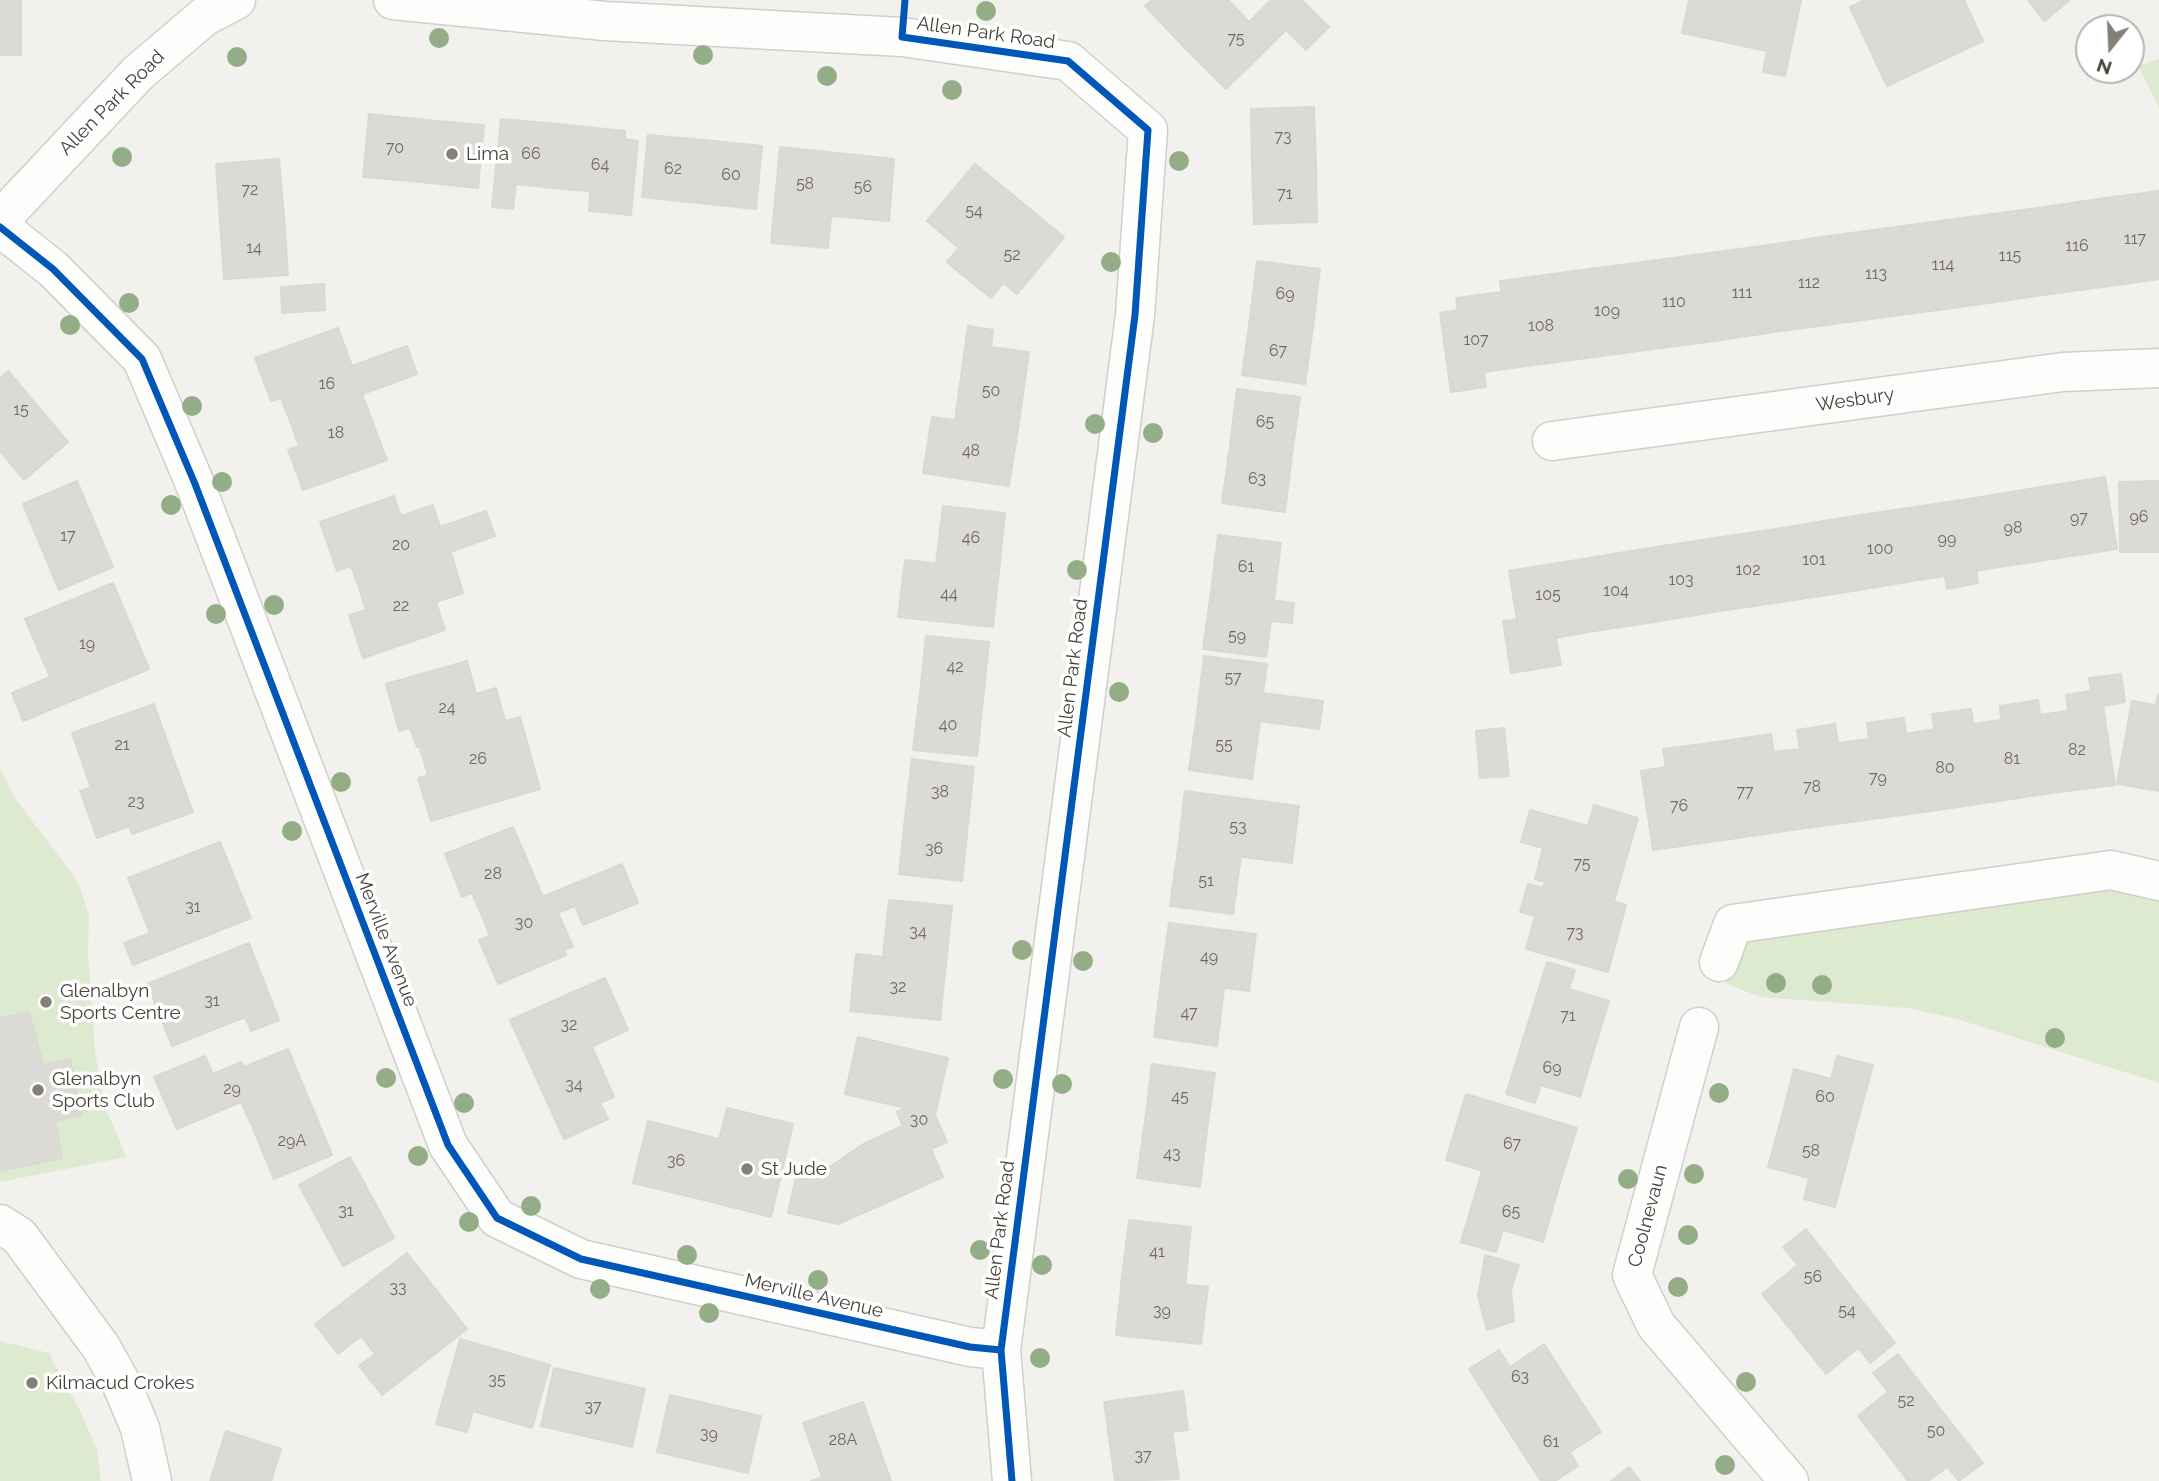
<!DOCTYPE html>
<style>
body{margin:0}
#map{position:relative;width:2159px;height:1481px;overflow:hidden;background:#f2f1ed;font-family:Raleway,sans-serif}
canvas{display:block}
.north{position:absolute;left:2075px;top:14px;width:70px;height:70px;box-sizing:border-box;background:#fff;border:2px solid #b6b4b0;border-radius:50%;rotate:198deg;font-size:19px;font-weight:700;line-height:28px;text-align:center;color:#484339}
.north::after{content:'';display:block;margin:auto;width:24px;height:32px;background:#848078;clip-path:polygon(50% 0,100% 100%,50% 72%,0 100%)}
</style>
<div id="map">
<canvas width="2159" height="1481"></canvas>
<div class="north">N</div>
</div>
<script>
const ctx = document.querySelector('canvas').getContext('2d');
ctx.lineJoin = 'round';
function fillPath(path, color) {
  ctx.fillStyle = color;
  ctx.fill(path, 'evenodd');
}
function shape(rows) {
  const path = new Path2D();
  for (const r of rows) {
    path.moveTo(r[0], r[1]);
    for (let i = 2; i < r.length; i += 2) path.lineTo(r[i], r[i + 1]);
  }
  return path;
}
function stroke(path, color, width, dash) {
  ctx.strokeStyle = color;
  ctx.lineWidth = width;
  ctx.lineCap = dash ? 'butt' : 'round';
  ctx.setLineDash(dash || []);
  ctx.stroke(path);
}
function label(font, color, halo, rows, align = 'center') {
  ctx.font = font + ' Raleway,sans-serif';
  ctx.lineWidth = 7;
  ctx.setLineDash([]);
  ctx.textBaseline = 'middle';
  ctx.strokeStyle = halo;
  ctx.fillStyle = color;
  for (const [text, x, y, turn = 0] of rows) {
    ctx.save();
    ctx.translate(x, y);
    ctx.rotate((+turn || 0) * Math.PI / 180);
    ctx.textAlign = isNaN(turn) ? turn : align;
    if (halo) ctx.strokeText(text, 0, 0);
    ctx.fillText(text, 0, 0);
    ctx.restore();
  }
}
fillPath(shape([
 [2159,59,2159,108,2138,66],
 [0,768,14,797,78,882,89,915,88,953,95,1051,104,1104,126,1157,0,1182],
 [2159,881,2159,1083,1957,1019,1907,1008,1761,997,1726,984,1733,924],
 [0,1341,49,1353,81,1413,97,1450,101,1481,0,1481]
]), '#ddeacf');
const building = shape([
 [0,0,21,0,21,55,0,55,0,0],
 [1152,0,1228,0,1231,3,1185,48,1145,6,1152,0],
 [1271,0,1302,0,1329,27,1306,50,1286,30,1226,89,1185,48,1231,3,1249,22,1271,0],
 [1689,0,1801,0,1785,76,1763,72,1767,51,1682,33,1689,0],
 [1865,0,1964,0,1983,41,1887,86,1850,7,1865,0],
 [2028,0,2070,0,2044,21,2028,0],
 [1314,107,1316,165,1252,166,1251,109,1314,107],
 [369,114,426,120,421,182,363,177,369,114],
 [501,119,568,125,562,189,516,184,513,209,492,207,501,119],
 [426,120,484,125,478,188,421,182,426,120],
 [568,125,625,131,625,139,638,141,631,215,589,211,590,191,562,189,568,125],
 [648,135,705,140,699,203,642,197,648,135],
 [705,140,762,146,756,209,699,203,705,140],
 [780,147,837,153,828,248,771,243,780,147],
 [837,153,894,159,889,221,831,216,837,153],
 [279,159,284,216,220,221,216,164,279,159],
 [975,164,1019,200,960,273,947,262,959,248,927,221,975,164],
 [1316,165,1317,222,1254,224,1252,166,1316,165],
 [2159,191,2159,279,2117,285,2105,198,2159,191],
 [2105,198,2117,285,2050,294,2038,208,2105,198],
 [1019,200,1064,237,1017,294,1003,283,991,298,960,273,1019,200],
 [2038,208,2050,294,1982,304,1970,217,2038,208],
 [284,216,288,275,224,279,220,221,284,216],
 [1970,217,1982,304,1915,313,1903,226,1970,217],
 [1903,226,1915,313,1848,322,1836,235,1903,226],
 [1836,235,1848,322,1781,331,1769,245,1836,235],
 [1769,245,1781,331,1714,341,1702,254,1769,245],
 [1702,254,1714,341,1646,350,1635,263,1702,254],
 [1257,261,1320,269,1313,327,1250,318,1257,261],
 [1635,263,1646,350,1579,359,1567,272,1635,263],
 [1567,272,1579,359,1512,368,1500,281,1567,272],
 [324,284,325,310,282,313,281,287,324,284],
 [1502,292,1512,368,1484,372,1486,387,1451,392,1440,313,1458,310,1456,298,1502,292],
 [1250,318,1313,327,1305,384,1242,375,1250,318],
 [968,326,993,330,991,347,1029,352,1018,429,955,420,968,326],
 [338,328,352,366,407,346,417,374,290,421,281,398,271,401,255,358,338,328],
 [8,371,68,442,24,480,0,451,0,378,8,371],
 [1237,389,1300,397,1292,455,1230,446,1237,389],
 [362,394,387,460,303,490,288,450,299,446,290,421,362,394],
 [932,417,1018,429,1009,486,923,473,932,417],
 [1230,446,1292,455,1285,512,1222,503,1230,446],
 [2105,477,2117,549,2052,559,2041,487,2105,477],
 [77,481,113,567,59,590,23,504,77,481],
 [2159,481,2159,552,2120,552,2119,482,2159,481],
 [2041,487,2052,559,1986,569,1975,498,2041,487],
 [394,496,401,516,433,505,440,527,486,511,495,536,358,585,351,566,337,571,320,522,394,496],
 [1975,498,1986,569,1976,571,1978,583,1947,589,1945,576,1919,580,1908,508,1975,498],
 [943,506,1005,513,999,570,936,563,943,506],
 [1908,508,1919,580,1853,591,1841,518,1908,508],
 [1841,518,1853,591,1788,601,1776,529,1841,518],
 [1776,529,1788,601,1720,611,1708,539,1776,529],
 [1218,535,1281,543,1274,600,1211,592,1218,535],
 [1708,539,1720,611,1654,622,1643,549,1708,539],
 [1643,549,1654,622,1588,632,1577,560,1643,549],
 [451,553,463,593,436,602,445,630,363,658,349,615,366,610,358,585,451,553],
 [905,560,999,570,993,627,898,617,905,560],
 [1577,560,1588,632,1556,638,1561,665,1511,673,1503,621,1517,620,1509,571,1577,560],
 [113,583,149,669,23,721,12,693,50,677,25,619,113,583],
 [1211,592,1294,603,1292,623,1271,621,1266,657,1203,649,1211,592],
 [926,636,989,642,983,700,920,692,926,636],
 [1204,656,1267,664,1263,693,1323,701,1319,729,1197,713,1204,656],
 [467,661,476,694,496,688,505,721,417,747,410,728,399,731,386,684,467,661],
 [2121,674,2125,702,2103,706,2115,785,2051,793,2040,715,2068,711,2066,695,2091,691,2089,678,2121,674],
 [920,692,983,700,977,756,913,750,920,692],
 [2158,694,2159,791,2117,784,2132,701,2156,705,2158,694],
 [2038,700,2051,793,1985,803,1973,724,2001,720,2000,706,2038,700],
 [154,704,173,758,91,788,72,733,154,704],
 [1971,709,1985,803,1917,813,1906,734,1934,729,1932,714,1971,709],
 [1197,713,1260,721,1252,779,1189,770,1197,713],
 [520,717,540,789,431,821,418,778,428,775,419,746,520,717],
 [1904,718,1917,813,1850,822,1839,743,1869,739,1867,723,1904,718],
 [1835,724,1850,822,1785,831,1774,752,1800,749,1797,730,1835,724],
 [1504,728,1509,776,1480,778,1476,731,1504,728],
 [1771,734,1785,831,1717,841,1703,744,1771,734],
 [1703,744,1717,841,1653,850,1641,771,1666,767,1663,749,1703,744],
 [173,758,193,812,132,834,129,826,97,838,80,791,173,758],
 [912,759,974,767,968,824,905,817,912,759],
 [1185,791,1299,806,1292,863,1178,849,1185,791],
 [1594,805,1638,818,1614,901,1535,879,1543,848,1521,842,1530,810,1588,826,1594,805],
 [905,817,968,824,962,881,899,874,905,817],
 [513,827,543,897,484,921,472,893,462,897,445,854,513,827],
 [220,842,251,918,133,965,124,943,150,933,128,878,220,842],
 [1178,849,1241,856,1233,914,1170,906,1178,849],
 [622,864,638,903,583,925,575,906,558,913,573,947,564,950,566,955,498,984,479,940,490,936,484,921,622,864],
 [1545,882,1626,905,1608,972,1526,949,1535,916,1520,912,1528,884,1543,888,1545,882],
 [889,900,952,906,946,964,883,957,889,900],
 [1169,923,1256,934,1249,991,1161,980,1169,923],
 [249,943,279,1020,251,1031,245,1017,172,1046,147,984,249,943],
 [856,954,946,964,940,1020,850,1011,856,954],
 [1547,962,1575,970,1569,989,1609,1001,1594,1050,1526,1030,1547,962],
 [605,978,628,1030,534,1073,510,1020,605,978],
 [1161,980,1224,989,1217,1046,1154,1037,1161,980],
 [29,1012,43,1065,70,1059,82,1115,55,1121,62,1158,0,1171,0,1018,29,1012],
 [1526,1030,1594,1050,1580,1097,1541,1085,1535,1103,1506,1094,1526,1030],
 [858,1037,948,1058,935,1115,947,1142,931,1149,943,1177,890,1201,865,1143,903,1126,897,1112,906,1108,845,1094,858,1037],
 [592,1047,614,1097,600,1103,608,1119,564,1139,534,1073,592,1047],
 [288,1049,310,1102,252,1126,241,1102,177,1129,154,1077,205,1056,213,1074,241,1062,244,1067,288,1049],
 [1837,1056,1873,1065,1854,1135,1782,1116,1794,1069,1831,1079,1837,1056],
 [1152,1064,1215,1073,1207,1130,1145,1121,1152,1064],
 [1466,1094,1577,1128,1557,1193,1446,1160,1466,1094],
 [310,1102,332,1155,274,1179,252,1126,310,1102],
 [727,1108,793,1124,771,1217,704,1200,727,1108],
 [1782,1116,1854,1135,1835,1207,1804,1199,1809,1178,1768,1167,1782,1116],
 [648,1121,719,1139,704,1200,633,1183,648,1121],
 [1145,1121,1207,1130,1200,1187,1137,1178,1145,1121],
 [865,1143,890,1201,838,1224,788,1213,799,1164,825,1170,865,1143],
 [350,1157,394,1238,343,1266,299,1185,350,1157],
 [1482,1171,1557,1193,1543,1242,1503,1230,1496,1252,1461,1242,1482,1171],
 [1129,1220,1191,1227,1185,1285,1122,1277,1129,1220],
 [1806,1229,1852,1288,1794,1334,1762,1294,1798,1265,1783,1247,1806,1229],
 [407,1253,467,1329,382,1395,359,1366,375,1354,361,1336,338,1354,315,1324,407,1253],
 [1485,1255,1519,1265,1511,1290,1478,1296,1485,1255],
 [1122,1277,1208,1287,1201,1344,1116,1335,1122,1277],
 [1852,1288,1895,1343,1870,1363,1858,1348,1826,1374,1794,1334,1852,1288],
 [1511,1290,1514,1321,1487,1330,1478,1296,1511,1290],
 [460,1339,550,1365,532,1428,473,1411,467,1432,436,1424,460,1339],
 [1544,1344,1571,1386,1506,1427,1469,1369,1499,1350,1510,1367,1544,1344],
 [1898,1354,1941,1410,1886,1452,1858,1416,1888,1392,1873,1373,1898,1354],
 [554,1368,645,1389,632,1447,541,1426,554,1368],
 [1571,1386,1601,1432,1570,1452,1578,1466,1555,1481,1541,1481,1506,1427,1571,1386],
 [1183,1391,1188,1430,1172,1432,1179,1479,1115,1481,1104,1402,1183,1391],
 [670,1395,761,1416,748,1473,657,1452,670,1395],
 [863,1402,882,1456,822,1477,803,1423,863,1402],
 [1941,1410,1983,1463,1959,1481,1947,1467,1928,1481,1908,1481,1886,1452,1941,1410],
 [226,1431,281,1449,271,1481,210,1481,226,1431],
 [882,1456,891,1481,811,1481,822,1477,882,1456],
 [1629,1467,1640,1481,1611,1481,1629,1467]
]);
fillPath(building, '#dcdad6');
stroke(building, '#dad8d3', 2);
const minor = shape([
 [393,0,605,21,902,37,1068,61,1148,130,1135,315,1001,1350,1012,1481],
 [0,220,138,73,205,16,236,0],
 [0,227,53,269,142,359,195,484,448,1145,497,1218,581,1259,970,1347,1001,1350],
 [1552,441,2063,372,2159,368],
 [1719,962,1733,924,2111,870,2159,881],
 [1699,1027,1632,1275,1656,1325,1789,1481],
 [0,1224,19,1236,101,1347,122,1385,140,1428,152,1481]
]);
stroke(minor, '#d0cfcb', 41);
stroke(minor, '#fdfdfc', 38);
stroke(shape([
 [905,0,902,37,1068,61,1148,130,1135,315,1001,1350,1012,1481],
 [0,227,53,269,142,359,195,484,448,1145,497,1218,581,1259,970,1347,1001,1350]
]), '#0057b8', 7);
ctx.fillStyle = '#93ad86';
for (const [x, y] of [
 [986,11],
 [439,38],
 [703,55],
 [237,57],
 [827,76],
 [952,90],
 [122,157],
 [1179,161],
 [1111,262],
 [129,303],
 [70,325],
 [192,406],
 [1095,424],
 [1153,433],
 [222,482],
 [171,505],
 [1077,570],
 [274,605],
 [216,614],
 [1119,692],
 [341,782],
 [292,831],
 [1022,950],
 [1083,961],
 [1776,983],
 [1822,985],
 [2055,1038],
 [386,1078],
 [1003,1079],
 [1062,1084],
 [1719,1093],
 [464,1103],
 [418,1156],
 [1694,1174],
 [1628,1179],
 [531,1206],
 [469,1222],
 [1688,1235],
 [980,1250],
 [687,1255],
 [1042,1265],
 [818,1280],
 [1678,1287],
 [600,1289],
 [709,1313],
 [1040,1358],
 [1746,1382],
 [1725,1465]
]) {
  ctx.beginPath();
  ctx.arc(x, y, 10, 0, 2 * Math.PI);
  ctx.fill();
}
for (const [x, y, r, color] of [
 [452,154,7,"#848078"],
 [46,1002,7,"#848078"],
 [38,1090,7,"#848078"],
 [747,1169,7,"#848078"],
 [32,1383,7,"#848078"]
]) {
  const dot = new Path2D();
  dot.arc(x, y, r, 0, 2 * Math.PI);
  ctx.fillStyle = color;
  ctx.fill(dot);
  stroke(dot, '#fff', 2.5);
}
label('16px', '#6e6a61', null, [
 ["75",1236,39],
 ["73",1283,137],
 ["70",395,148],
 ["66",531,154],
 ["64",600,165],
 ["62",673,169],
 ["60",731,175],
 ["58",805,184],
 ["56",863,187],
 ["72",250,190],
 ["71",1285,194],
 ["54",974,211],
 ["117",2135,239],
 ["116",2077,246],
 ["14",254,248],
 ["52",1012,255],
 ["115",2010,256],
 ["114",1943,265],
 ["113",1876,274],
 ["112",1809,283],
 ["111",1742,293],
 ["69",1285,294],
 ["110",1674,302],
 ["109",1607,311],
 ["108",1541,326],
 ["107",1476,340],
 ["67",1278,351],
 ["16",327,384],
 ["50",991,391],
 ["15",21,410],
 ["65",1265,422],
 ["18",336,433],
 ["48",971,451],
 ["63",1257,479],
 ["96",2139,517],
 ["97",2079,518],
 ["98",2013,528],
 ["17",68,536],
 ["46",971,538],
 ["99",1947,539],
 ["20",401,545],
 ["100",1880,549],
 ["101",1814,560],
 ["61",1246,567],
 ["102",1748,570],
 ["103",1681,580],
 ["104",1616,591],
 ["44",949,594],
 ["105",1548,595],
 ["22",401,606],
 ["59",1237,636],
 ["19",87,644],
 ["42",955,667],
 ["57",1233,678],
 ["24",447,708],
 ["40",948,725],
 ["21",122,745],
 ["55",1224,745],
 ["82",2077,750],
 ["26",478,759],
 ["81",2012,759],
 ["80",1945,768],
 ["79",1878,778],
 ["78",1812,787],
 ["38",940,792],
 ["77",1745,792],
 ["23",136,802],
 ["76",1679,806],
 ["53",1238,827],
 ["36",934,849],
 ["75",1582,864],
 ["28",493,874],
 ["51",1206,881],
 ["31",193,907],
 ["30",524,923],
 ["34",918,932],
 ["73",1575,933],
 ["49",1209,957],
 ["32",898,987],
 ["31",212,1001],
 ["47",1189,1013],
 ["71",1568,1016],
 ["32",569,1025],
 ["69",1552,1068],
 ["34",574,1085],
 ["29",232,1089],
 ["45",1180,1097],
 ["60",1825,1097],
 ["30",919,1120],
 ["29A",292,1141],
 ["67",1512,1144],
 ["58",1811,1151],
 ["43",1172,1154],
 ["36",676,1161],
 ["31",346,1211],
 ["65",1511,1212],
 ["41",1157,1252],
 ["56",1813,1277],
 ["33",398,1288],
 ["39",1162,1311],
 ["54",1847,1311],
 ["63",1520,1377],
 ["35",497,1380],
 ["52",1906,1401],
 ["37",593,1407],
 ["50",1936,1431],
 ["39",709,1434],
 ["28A",843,1440],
 ["61",1551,1442],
 ["37",1143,1456]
]);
label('19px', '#484339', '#fff', [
 ["Allen Park Road",986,33,8],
 ["Allen Park Road",112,103,-45],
 ["Wesbury",1855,400,-8],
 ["Allen Park Road",1073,668,-83],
 ["Merville Avenue",386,940,69],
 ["Coolnevaun",1648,1216,-75],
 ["Allen Park Road",1000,1230,-83],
 ["Merville Avenue",814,1296,13]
]);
label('19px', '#484339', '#fff', [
 ["Lima",466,154],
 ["Glenalbyn",60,991],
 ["Sports Centre",60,1013],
 ["Glenalbyn",52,1079],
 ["Sports Club",52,1101],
 ["St Jude",761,1169],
 ["Kilmacud Crokes",46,1383]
], 'left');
</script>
